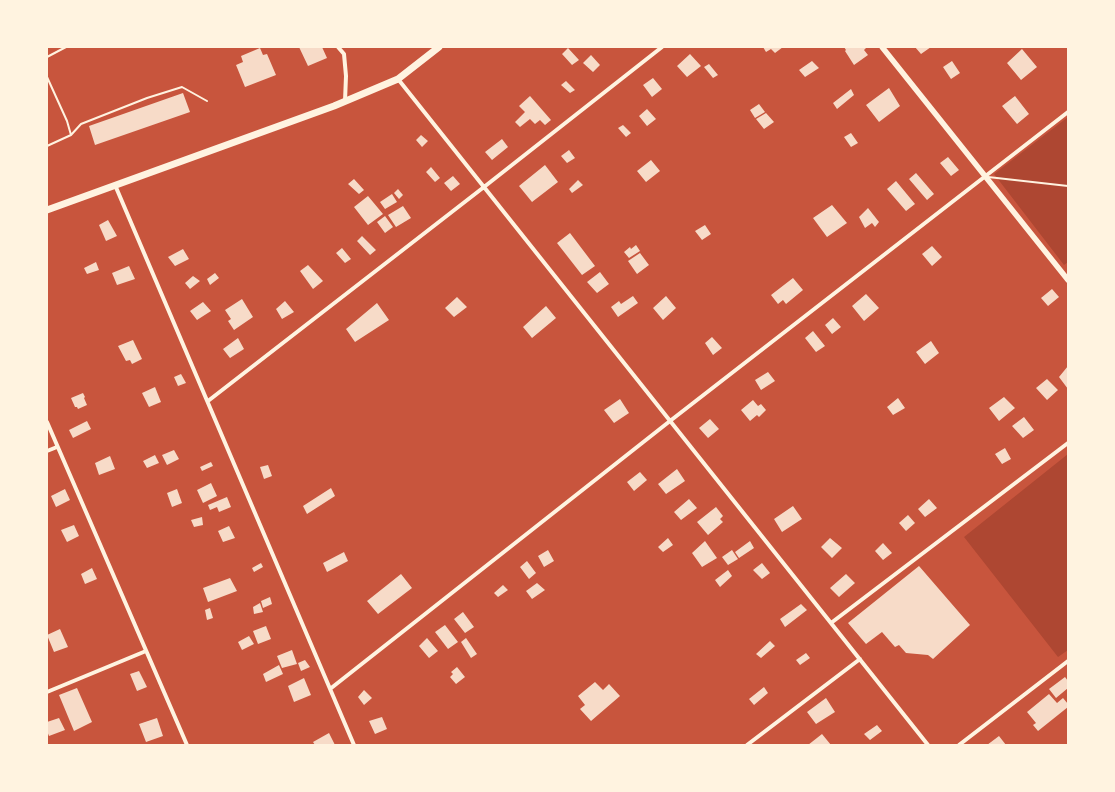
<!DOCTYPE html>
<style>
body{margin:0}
#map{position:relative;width:1115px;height:792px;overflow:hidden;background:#c8553d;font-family:"Playfair Display",serif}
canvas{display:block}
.frame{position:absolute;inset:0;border:48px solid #fff3e0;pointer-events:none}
</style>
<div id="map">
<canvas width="1115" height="792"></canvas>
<div class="frame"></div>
</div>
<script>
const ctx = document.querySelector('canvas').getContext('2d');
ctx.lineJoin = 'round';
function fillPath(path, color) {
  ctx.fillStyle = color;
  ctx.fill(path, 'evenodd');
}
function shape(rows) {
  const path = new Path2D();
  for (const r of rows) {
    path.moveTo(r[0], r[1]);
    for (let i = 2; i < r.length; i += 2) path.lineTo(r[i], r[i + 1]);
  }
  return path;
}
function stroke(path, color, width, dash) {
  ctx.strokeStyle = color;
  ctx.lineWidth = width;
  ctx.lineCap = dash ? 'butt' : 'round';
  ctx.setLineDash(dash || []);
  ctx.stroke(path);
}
fillPath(shape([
 [1068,117,1068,262,1064,265,994,174],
 [1068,454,1068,650,1058,657,964,537]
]), '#ae4732');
fillPath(shape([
 [299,47,322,47,327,58,308,66],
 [763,47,783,47,775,53,771,49,766,52],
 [844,47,865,47,866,48,864,50,868,55,854,65,845,51,846,50],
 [915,47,931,47,921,54],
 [260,48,263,55,267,54,276,75,245,87,236,65,243,62,241,56],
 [568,48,579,60,572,65,562,54],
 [1022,49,1037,67,1021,80,1007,63],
 [690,54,701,66,687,77,677,66],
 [591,55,600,65,593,72,583,63],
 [812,61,819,68,805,77,799,70],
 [952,61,960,73,951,79,943,67],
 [709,64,718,75,713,78,704,67],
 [653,78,662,89,652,97,643,85],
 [566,81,575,90,570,93,561,85],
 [889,88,900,106,879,122,866,105],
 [851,89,854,95,837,109,833,103],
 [183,93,190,112,95,145,89,126],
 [530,96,551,120,545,125,540,120,535,124,530,119,520,127,515,122,525,112,519,106],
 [1015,96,1029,114,1017,124,1002,106],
 [759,104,765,112,755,118,750,110],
 [647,109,656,119,647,126,639,116],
 [766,113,774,122,764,129,756,119],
 [623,125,631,133,626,137,618,128],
 [851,133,858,143,851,147,844,137],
 [421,135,428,141,422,147,416,140],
 [502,139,508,147,492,160,485,152],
 [569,150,575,158,567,163,561,156],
 [948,157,959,170,951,176,940,163],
 [651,160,660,171,646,182,637,171],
 [545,165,558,182,532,202,519,186],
 [431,167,440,178,435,182,426,172],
 [916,173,934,194,927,200,909,179],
 [453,176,460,184,451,191,444,183],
 [354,179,364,190,359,194,348,184],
 [578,180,583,185,572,193,569,189],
 [896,181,915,204,906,211,887,189],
 [398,189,403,195,399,199,394,193],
 [392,194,397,202,385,209,380,202],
 [368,196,383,214,368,225,354,207],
 [832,205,847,223,827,237,813,218],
 [403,206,411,218,396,227,388,215],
 [868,208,879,222,875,227,872,223,865,228,859,217],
 [385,216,393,227,385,233,377,222],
 [108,220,117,236,106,241,99,225],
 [705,225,711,234,702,240,695,231],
 [570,233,595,266,582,275,557,243],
 [362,236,376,250,370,255,357,241],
 [636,245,640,251,629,258,624,252,630,247,631,249],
 [932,246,942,257,932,266,922,254],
 [342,248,351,259,345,263,336,253],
 [183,249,189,259,175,266,168,257],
 [640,253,649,265,637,274,628,261],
 [96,262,99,270,87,274,84,268],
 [308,265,323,281,313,289,300,271],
 [129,266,135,279,117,285,112,273],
 [600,272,609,284,597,293,587,282],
 [215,273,219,278,210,285,207,279],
 [193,276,200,281,190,289,185,283],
 [793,278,803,290,786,304,783,300,778,304,771,295],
 [1052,289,1059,297,1048,306,1041,298],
 [866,294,879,308,864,321,852,306],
 [633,296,638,303,618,317,611,307,619,301,621,304],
 [666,296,676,308,663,320,653,308],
 [457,297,467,307,454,317,445,308],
 [242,299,253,317,234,330,228,321,231,319,225,310],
 [285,301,294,312,282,319,276,309],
 [203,302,211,311,197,320,190,311],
 [377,303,389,320,355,342,346,329],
 [546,306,556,318,532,338,523,327],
 [833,318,841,327,832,334,825,325],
 [813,331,825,346,816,352,805,338],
 [712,337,722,348,713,355,705,343],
 [238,338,244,349,230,358,223,349],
 [133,340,142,359,132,364,130,360,126,361,118,346],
 [931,341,939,353,925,364,916,352],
 [1068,366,1068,389,1059,377],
 [768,372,775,381,761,390,755,380],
 [181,374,186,383,178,386,174,377],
 [1047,379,1058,390,1047,400,1036,388],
 [155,387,161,402,149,407,142,393],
 [83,393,85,397,84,398,87,405,78,409,77,407,75,407,71,398],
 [1004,397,1015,408,999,421,989,408],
 [898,398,905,408,893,415,887,407],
 [620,399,629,413,614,423,604,410],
 [753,400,758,406,761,404,766,410,759,417,757,415,750,421,741,410],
 [1024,417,1034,430,1023,438,1012,426],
 [710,419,719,429,708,438,699,428],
 [87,421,91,429,73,438,69,430],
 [1005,448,1011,459,1002,464,995,454],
 [174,450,179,459,167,465,162,455],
 [155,455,159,463,147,468,143,461],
 [110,456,115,469,99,475,95,463],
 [211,462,213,466,202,471,200,467],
 [268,465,272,476,264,479,260,467],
 [677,469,685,481,666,494,658,484],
 [640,472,647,480,634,491,627,482],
 [211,483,217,496,203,503,197,490],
 [331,488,335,496,307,514,303,506],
 [65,489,70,500,56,507,51,496],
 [177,489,182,503,172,507,167,493],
 [227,497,231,507,219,512,217,507,210,510,208,505],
 [689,499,697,508,681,520,674,512],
 [929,499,937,508,925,517,918,509],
 [793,506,802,519,782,532,774,519],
 [716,507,723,516,720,519,723,522,708,535,697,522],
 [908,515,915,523,906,531,899,523],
 [202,517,203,525,194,527,191,520],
 [74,525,79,536,67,542,61,530],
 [229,526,235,538,223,542,218,531],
 [668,538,673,545,663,552,658,547],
 [830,538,842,548,832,558,821,547],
 [705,541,717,558,702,567,692,553],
 [750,541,754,548,739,558,735,552],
 [883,543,892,553,883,560,875,551],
 [548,550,554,561,544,567,538,556],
 [732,550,738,559,728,565,722,557],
 [344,552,348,561,327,572,323,563],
 [527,561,536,573,529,579,520,567],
 [261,563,263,567,254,572,252,568],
 [762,563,770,573,762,579,753,570],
 [919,566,970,625,933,659,928,655,906,653,899,645,895,647,882,632,866,644,848,623],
 [92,568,97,579,85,584,81,574],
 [728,570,732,576,720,587,715,580],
 [401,574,412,588,378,614,367,601],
 [846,574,855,583,839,597,830,588],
 [230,578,237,591,208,602,203,588],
 [537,583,545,590,532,599,526,591],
 [503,585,508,590,498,597,494,593],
 [270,597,272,604,263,608,261,601],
 [260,603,263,612,254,614,253,607],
 [801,604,807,610,785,627,780,619],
 [210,608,213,618,207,620,205,610],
 [463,612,474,627,465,633,454,619],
 [445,625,458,642,448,649,435,632],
 [266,626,271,639,258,644,253,631],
 [60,629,68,647,54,652,47,635],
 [249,636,254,644,242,650,238,642],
 [427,638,438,651,429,658,419,646],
 [466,638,477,654,471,658,461,642],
 [770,641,775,646,761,658,756,654],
 [292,650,297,664,282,668,277,656],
 [806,653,810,658,800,665,796,660],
 [305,660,310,667,301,671,298,663],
 [279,665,283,674,266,682,263,674],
 [457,667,465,677,456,684,450,677,453,674,451,672],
 [139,671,147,687,137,691,130,674],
 [1065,677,1068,681,1068,688,1056,698,1049,689],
 [304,678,311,695,294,702,288,686],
 [595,682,603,690,609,684,620,696,591,721,580,709,585,705,578,696],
 [764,687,768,693,754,705,749,699],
 [77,688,92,722,74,731,59,695],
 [364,690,372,698,364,705,358,697],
 [1049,694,1057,703,1063,698,1068,704,1068,707,1038,731,1033,725,1036,723,1027,712],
 [826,698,835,712,816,724,807,712],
 [382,717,387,729,375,734,369,721],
 [59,718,65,730,49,736,47,731,47,722],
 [157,718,163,736,146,742,139,724],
 [877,725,882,731,870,740,864,734],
 [329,733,335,745,315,745,313,742],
 [822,734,831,745,808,745],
 [999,736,1006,745,987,745]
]), '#f7dbc8');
stroke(shape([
 [47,77,67,121,71,135],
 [47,146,71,135,81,124,147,98,182,87,207,101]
]), '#fff3e0', 2);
stroke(shape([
 [47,57,66,47],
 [988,177,1068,186]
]), '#fff3e0', 2);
stroke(shape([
 [338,47,344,54,346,76,345,101],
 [398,79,928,745],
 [115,185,354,745],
 [208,401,484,187,662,47],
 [47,422,187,745],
 [47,451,57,447],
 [831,623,1068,443],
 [330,689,670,421,1068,112],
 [47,692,146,651],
 [747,745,860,659],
 [959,745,1068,661]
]), '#fff3e0', 4);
stroke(shape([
 [882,47,1068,280]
]), '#fff3e0', 5.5);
stroke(shape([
 [47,210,334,106,398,79,439,47]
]), '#fff3e0', 7);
</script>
